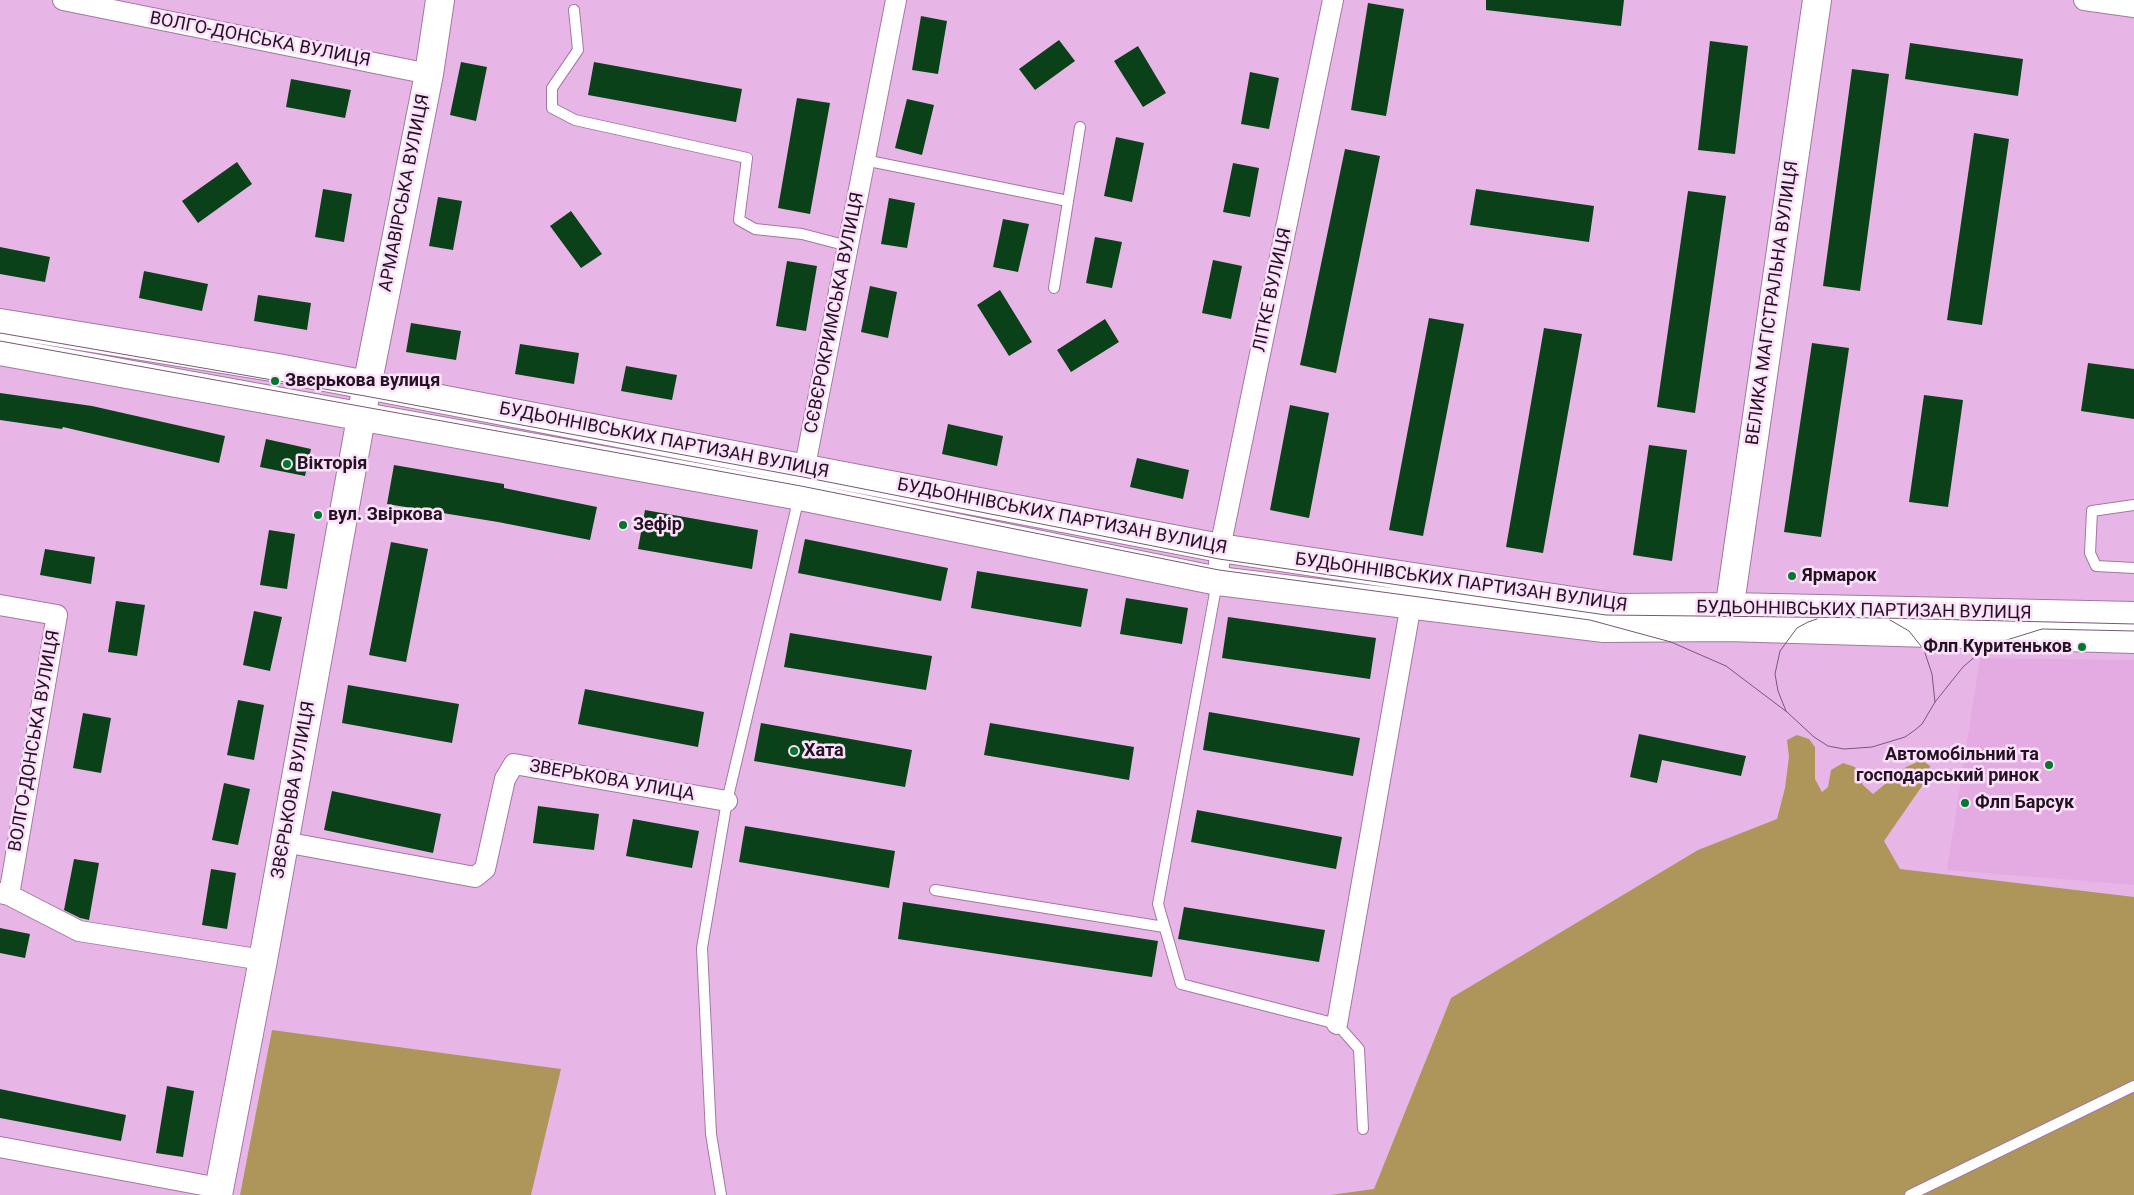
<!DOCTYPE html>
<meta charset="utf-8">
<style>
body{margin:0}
canvas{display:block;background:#e8b6e6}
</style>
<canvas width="2134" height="1195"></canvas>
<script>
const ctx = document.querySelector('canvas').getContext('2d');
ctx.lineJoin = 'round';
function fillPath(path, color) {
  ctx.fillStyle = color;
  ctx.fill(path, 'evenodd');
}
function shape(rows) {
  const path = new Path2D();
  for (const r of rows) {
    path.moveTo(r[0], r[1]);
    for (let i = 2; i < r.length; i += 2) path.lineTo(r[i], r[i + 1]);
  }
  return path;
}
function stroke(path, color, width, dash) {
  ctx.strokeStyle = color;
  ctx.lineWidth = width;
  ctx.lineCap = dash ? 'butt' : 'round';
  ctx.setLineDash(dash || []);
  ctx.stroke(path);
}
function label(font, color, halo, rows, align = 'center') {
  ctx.font = font + ' Roboto,sans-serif';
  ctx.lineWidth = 5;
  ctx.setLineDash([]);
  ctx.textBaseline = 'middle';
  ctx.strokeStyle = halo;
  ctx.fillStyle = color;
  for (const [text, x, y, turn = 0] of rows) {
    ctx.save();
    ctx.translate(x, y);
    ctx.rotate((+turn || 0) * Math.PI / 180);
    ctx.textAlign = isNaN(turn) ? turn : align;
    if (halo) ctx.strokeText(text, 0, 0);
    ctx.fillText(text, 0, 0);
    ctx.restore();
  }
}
fillPath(shape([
 [1980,658,2134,660,2134,885,1947,870]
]), '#e3abe1');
fillPath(shape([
 [1797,735,1809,739,1815,747,1815,779,1822,792,1828,787,1831,770,1843,763,1855,767,1863,785,1873,794,1906,767,1922,760,1930,766,1929,776,1884,841,1900,869,2134,897,2134,1195,1330,1195,1374,1189,1451,998,1698,850,1777,819,1785,788,1789,757,1787,740],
 [272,1030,561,1069,531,1195,240,1195]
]), '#ae965b');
fillPath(shape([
 [1486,0,1624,0,1621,26,1486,10],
 [1368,3,1404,9,1386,116,1351,110],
 [921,16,947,21,938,74,912,70],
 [1059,40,1075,61,1035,90,1019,69],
 [1710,41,1748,46,1735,154,1698,150],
 [1910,43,2023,59,2018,96,1905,79],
 [1138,46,1166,93,1143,107,1114,61],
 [461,62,487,67,476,121,450,115],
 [594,62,742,89,736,122,588,95],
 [1852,69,1889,74,1860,291,1823,286],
 [1250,72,1279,78,1269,129,1241,124],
 [291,79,351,90,345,118,286,107],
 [797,98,830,103,810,214,778,208],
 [907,99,934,105,922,155,895,148],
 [1974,133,2009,139,1982,325,1947,320],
 [1116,137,1144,143,1132,202,1104,196],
 [1345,149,1380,156,1336,373,1300,365],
 [237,162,252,184,198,223,182,201],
 [1233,163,1259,168,1250,217,1223,212],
 [323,189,352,194,344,242,315,237],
 [1476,189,1594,206,1589,242,1470,225],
 [1688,191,1726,196,1695,413,1657,407],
 [438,197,462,201,453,250,429,246],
 [889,198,915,203,907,248,881,244],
 [571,211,602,254,581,268,550,226],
 [1003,219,1029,224,1018,272,993,267],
 [1095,237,1122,242,1112,288,1086,283],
 [0,247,50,257,45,282,0,274],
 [1213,260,1242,266,1231,319,1202,313],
 [787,261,817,266,806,331,776,326],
 [144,271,208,284,202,311,139,298],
 [870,286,897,292,888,338,861,332],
 [1000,290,1032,342,1009,356,977,305],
 [258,295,311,303,307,330,254,321],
 [1429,318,1464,324,1423,536,1389,530],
 [1105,319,1119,342,1071,372,1057,350],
 [411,323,461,331,456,360,406,352],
 [1544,328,1582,334,1543,553,1506,547],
 [1812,343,1849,348,1821,537,1784,532],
 [520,344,579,353,574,384,515,374],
 [2088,363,2134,369,2134,419,2081,411],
 [626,366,677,375,672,400,621,391],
 [0,393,92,406,225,436,219,463,63,427,62,429,0,420],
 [1924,395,1963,400,1948,507,1909,502],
 [1290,405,1329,413,1309,518,1270,510],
 [948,424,1003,436,997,466,942,454],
 [266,439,311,449,305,476,260,467],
 [1649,445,1687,450,1672,561,1633,555],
 [1137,458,1189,470,1183,499,1130,487],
 [394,465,504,484,504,488,597,507,590,540,498,522,387,504],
 [645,510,758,530,752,569,638,549],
 [269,530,295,534,287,589,260,585],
 [805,539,948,568,941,601,798,573],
 [391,542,428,549,406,662,369,655],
 [45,549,95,557,91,584,40,575],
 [977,571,1088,589,1081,627,971,608],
 [1126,598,1188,608,1182,644,1120,634],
 [116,601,145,605,137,656,108,652],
 [254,611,282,617,270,671,243,665],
 [1228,617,1376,638,1370,679,1222,658],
 [790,633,932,656,926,690,784,667],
 [348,685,459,704,452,743,342,723],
 [585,689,704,712,698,747,578,724],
 [238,700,264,705,254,760,227,755],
 [1209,712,1360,738,1353,776,1203,750],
 [83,713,111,718,101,773,73,768],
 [761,723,912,750,905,787,754,761],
 [990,723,1134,747,1129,780,984,755],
 [1639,734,1746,756,1741,776,1662,760,1657,783,1630,777],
 [224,783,250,789,238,845,212,840],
 [332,791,441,814,433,853,324,830],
 [538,806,599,814,594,850,533,843],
 [1197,810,1342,837,1336,869,1191,842],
 [633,819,699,831,692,868,626,856],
 [745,826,895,851,889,888,739,862],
 [74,859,99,863,89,920,80,918,64,910],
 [211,869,236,873,227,929,202,925],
 [903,902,1158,941,1152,977,898,939],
 [1184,907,1325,930,1319,962,1178,939],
 [0,928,30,934,25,958,0,953],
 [167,1086,194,1091,183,1157,156,1153],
 [0,1089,126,1115,121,1141,0,1118]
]), '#0b4119');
const lane = shape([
 [574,10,578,50,552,88,552,108,575,120,747,158,739,220,755,229,802,234,848,246],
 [864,160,1068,201],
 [1054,288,1080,127],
 [2134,505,2092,511,2090,553,2096,566,2134,568],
 [1217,582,1158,904,1181,984,1337,1024,1359,1049,1363,1129],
 [935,890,1164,927],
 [721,1195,711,1134,702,948,727,801,799,497],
 [1910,1195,2134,1086]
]);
const street = shape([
 [63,0,429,74],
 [2084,0,2134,7],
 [802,481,896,0],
 [1218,581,1220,548,1333,0],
 [0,605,57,615,9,895],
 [284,842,475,877,485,869,505,779,514,764,727,801],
 [0,893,9,895,79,931,263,960],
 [1337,1024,1411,604],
 [0,1147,219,1188]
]);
const secondary = shape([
 [0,323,278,368,1220,548,1620,608,1729,607,2134,616],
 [0,351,800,496,1218,581,1604,628,1727,627,2134,639],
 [1727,625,1817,0],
 [218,1195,263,960,365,396,429,74,440,0]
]);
stroke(lane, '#a576a4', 12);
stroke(street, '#a576a4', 22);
stroke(secondary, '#a576a4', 30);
stroke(lane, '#fff', 10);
stroke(street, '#fff', 20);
stroke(secondary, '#fff', 28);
stroke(shape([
 [0,333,365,396,803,477,1219,559,1606,615,1884,618,2134,624],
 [0,341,801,486,1219,570,1590,620,1671,642,1726,666,1787,712,1814,737,1828,746,1844,749,1872,747,1905,737,1915,730,1922,724,1935,702,1963,667,1978,654,1997,643,2042,629,2134,631],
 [1890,620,1909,631,1924,650,1932,674,1935,702],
 [1786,711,1778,691,1775,674,1780,651,1797,628,1808,622,1817,619]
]), '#775775', 1);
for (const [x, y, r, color] of [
 [275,381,5,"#01772c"],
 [287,464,5,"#01772c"],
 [318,515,5,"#01772c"],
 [623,525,5,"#01772c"],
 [1792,576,5,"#01772c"],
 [2082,647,5,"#01772c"],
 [794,751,5,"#01772c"],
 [2049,765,5,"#01772c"],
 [1965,803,5,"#01772c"]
]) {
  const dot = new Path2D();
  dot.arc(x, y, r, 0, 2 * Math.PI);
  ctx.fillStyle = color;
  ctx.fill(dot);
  stroke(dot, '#fae0f9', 2);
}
label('18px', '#241223', '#fae0f9', [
 ["ВОЛГО-ДОНСЬКА ВУЛИЦЯ",260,40,11],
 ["АРМАВІРСЬКА ВУЛИЦЯ",405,193,-79],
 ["ЛІТКЕ ВУЛИЦЯ",1273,290,-78],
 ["ВЕЛИКА МАГІСТРАЛЬНА ВУЛИЦЯ",1773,303,-82],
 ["СЄВЄРОКРИМСЬКА ВУЛИЦЯ",835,313,-79],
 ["БУДЬОННІВСЬКИХ ПАРТИЗАН ВУЛИЦЯ",664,441,11],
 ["БУДЬОННІВСЬКИХ ПАРТИЗАН ВУЛИЦЯ",1062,517,11],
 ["БУДЬОННІВСЬКИХ ПАРТИЗАН ВУЛИЦЯ",1461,583,8],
 ["БУДЬОННІВСЬКИХ ПАРТИЗАН ВУЛИЦЯ",1864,611,1],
 ["ВОЛГО-ДОНСЬКА ВУЛИЦЯ",35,741,-80],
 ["ЗВЕРЬКОВА УЛИЦА",612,781,10],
 ["ЗВЄРЬКОВА ВУЛИЦЯ",294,790,-80]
]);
label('bold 18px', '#241223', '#fae0f9', [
 ["Звєрькова вулиця",285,381],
 ["Вікторія",297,464],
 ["вул. Звіркова",328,515],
 ["Зефір",633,525],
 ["Ярмарок",1802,576],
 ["Флп Куритеньков",2072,647,"right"],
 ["Хата",804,751],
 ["Автомобільний та",2039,755,"right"],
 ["господарський ринок",2039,776,"right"],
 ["Флп Барсук",1975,803]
], 'left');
</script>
